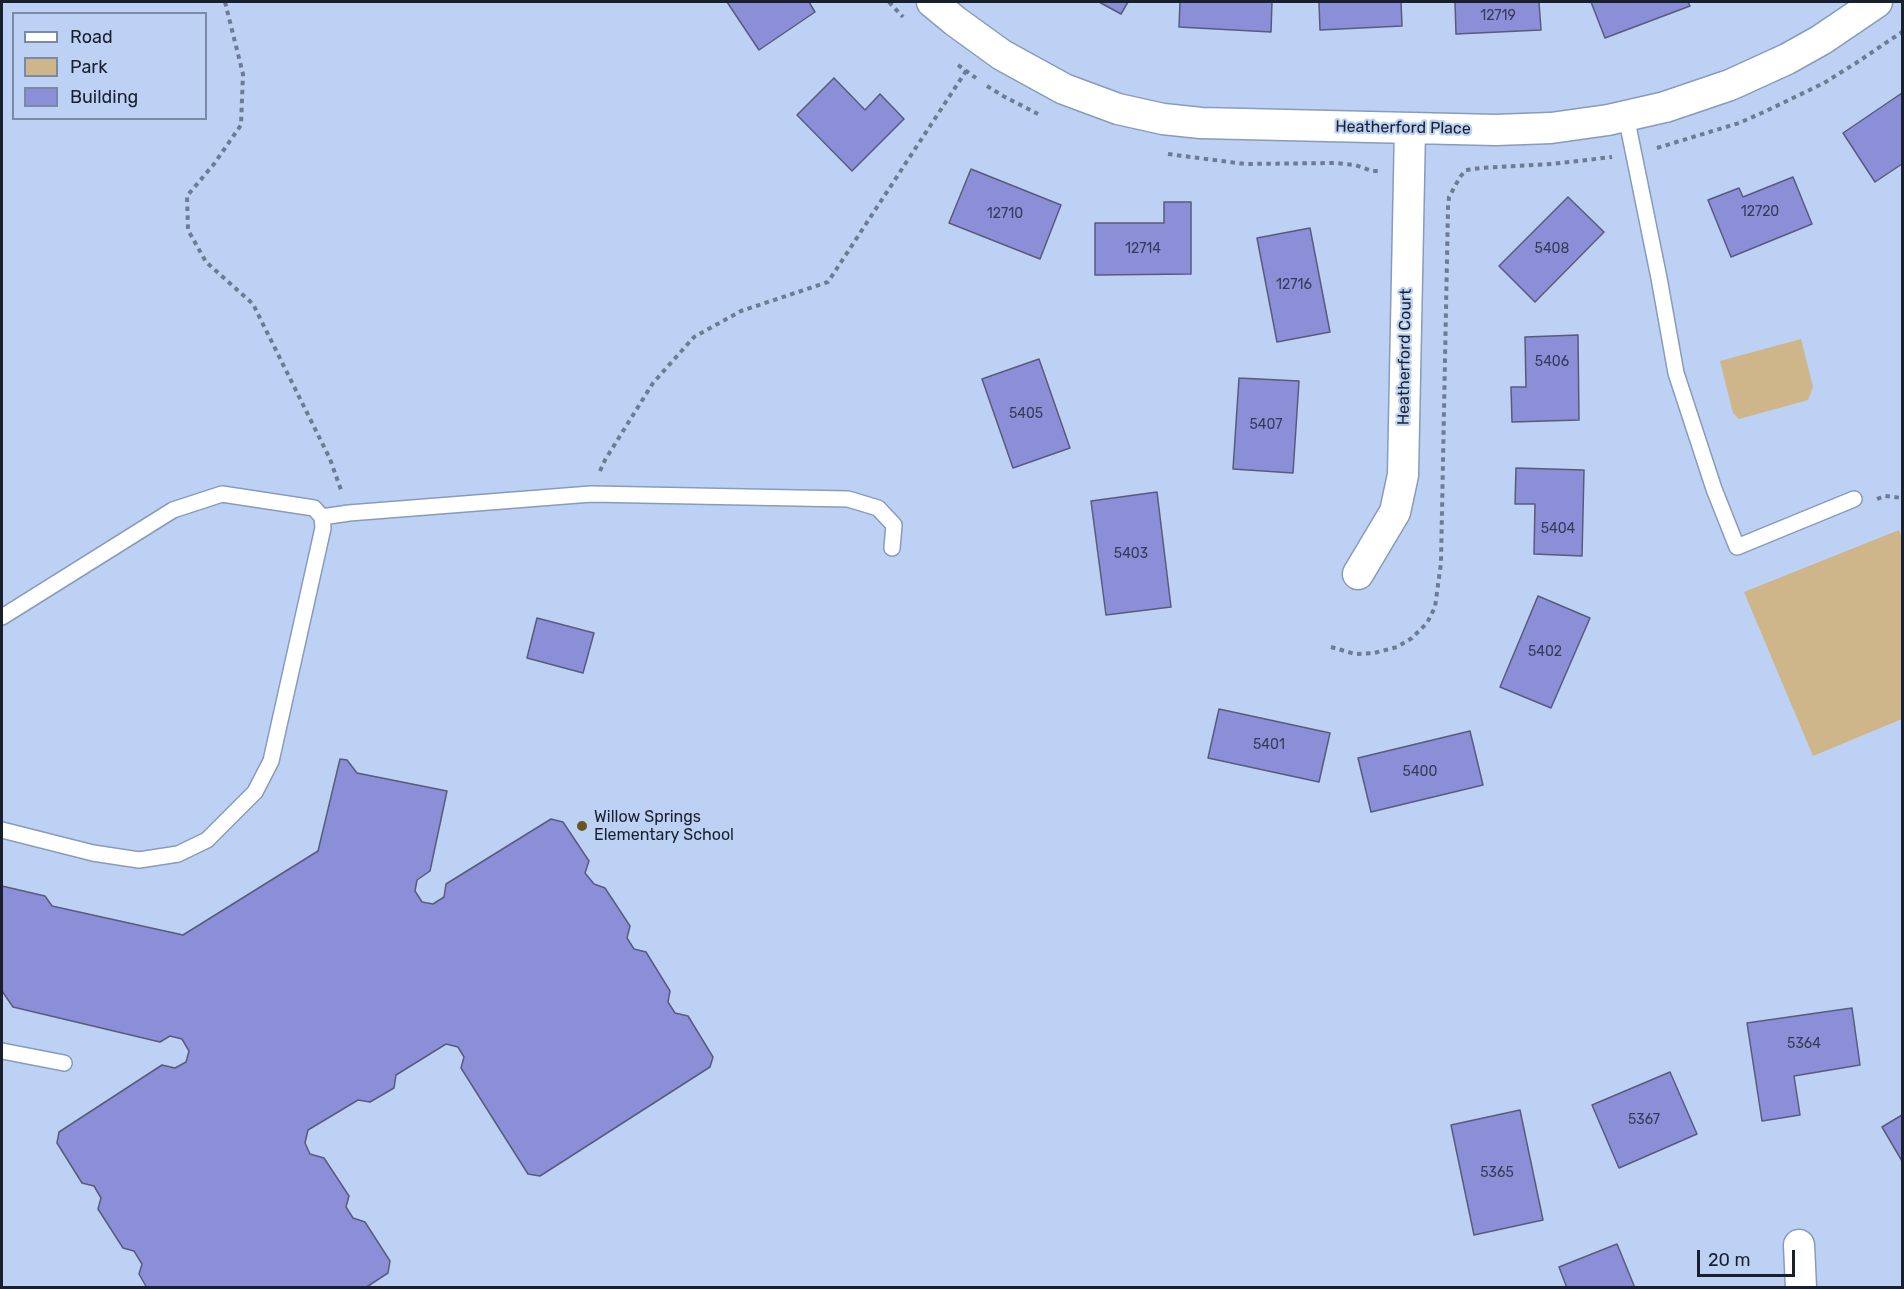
<!DOCTYPE html>
<style>
body{margin:0}
#map{position:relative;width:1904px;height:1289px;overflow:hidden;background:#bcd1f3;font-family:Rubik,sans-serif}
canvas{display:block}
.frame{position:absolute;inset:0;border:3px solid #19202d;pointer-events:none}
.legend{position:absolute;left:12px;top:12px;width:195px;height:108px;box-sizing:border-box;background:#bcd1f3;border:2px solid #7b8aa4;margin:0;padding:8px 10px;list-style:none;font-size:18px;color:#19202d}
.legend li{display:flex;align-items:center;gap:12px;height:30px}
.legend b{width:30px;border:2px solid #7b8aa4}
.scale{position:absolute;left:1697px;top:1250px;width:98px;height:27px;box-sizing:border-box;border:3px solid #19202d;border-top:0;padding-left:8px;font-size:18px;line-height:21px;white-space:nowrap;color:#19202d;-webkit-text-stroke:4px #bcd1f3;paint-order:stroke}
</style>
<div id="map">
<canvas width="1904" height="1289"></canvas>
<div class="frame"></div>
<ul class="legend">
<li><b style="height:8px;background:#fff"></b>Road</li>
<li><b style="height:16px;background:#cfb58a"></b>Park</li>
<li><b style="height:16px;background:#8b8fd8"></b>Building</li>
</ul>
<div class="scale">20 m</div>
</div>
<script>
const ctx = document.querySelector('canvas').getContext('2d');
ctx.lineJoin = 'round';
function fillPath(path, color) {
  ctx.fillStyle = color;
  ctx.fill(path, 'evenodd');
}
function shape(rows) {
  const path = new Path2D();
  for (const r of rows) {
    path.moveTo(r[0], r[1]);
    for (let i = 2; i < r.length; i += 2) path.lineTo(r[i], r[i + 1]);
  }
  return path;
}
function stroke(path, color, width, dash) {
  ctx.strokeStyle = color;
  ctx.lineWidth = width;
  ctx.lineCap = dash ? 'butt' : 'round';
  ctx.setLineDash(dash || []);
  ctx.stroke(path);
}
function label(font, color, halo, rows, align = 'center') {
  ctx.font = font + ' Rubik,sans-serif';
  ctx.lineWidth = 4.5;
  ctx.setLineDash([]);
  ctx.textBaseline = 'middle';
  ctx.strokeStyle = halo;
  ctx.fillStyle = color;
  for (const [text, x, y, turn = 0] of rows) {
    ctx.save();
    ctx.translate(x, y);
    ctx.rotate((+turn || 0) * Math.PI / 180);
    ctx.textAlign = isNaN(turn) ? turn : align;
    if (halo) ctx.strokeText(text, 0, 0);
    ctx.fillText(text, 0, 0);
    ctx.restore();
  }
}
fillPath(shape([
 [1801,339,1813,387,1808,400,1739,419,1733,413,1720,361],
 [1899,530,1902,539,1902,719,1813,756,1744,592]
]), '#cfb58a');
const building = shape([
 [727,2,809,2,815,12,759,50,727,2],
 [1099,2,1128,2,1121,14,1099,2],
 [1180,2,1272,2,1271,32,1179,27,1180,2],
 [1319,2,1401,2,1402,26,1320,30,1319,2],
 [1455,2,1539,2,1541,30,1456,34,1455,2],
 [1591,2,1688,2,1690,6,1605,38,1591,2],
 [834,78,865,110,880,94,904,119,852,171,797,115,834,78],
 [1902,93,1902,164,1875,182,1843,133,1902,93],
 [971,169,1061,205,1040,259,949,223,971,169],
 [1793,177,1812,224,1731,257,1708,200,1739,188,1743,197,1793,177],
 [1568,197,1604,232,1535,302,1499,266,1568,197],
 [1164,202,1191,202,1191,274,1095,275,1095,223,1164,223,1164,202],
 [1310,228,1330,332,1277,342,1257,238,1310,228],
 [1578,335,1579,420,1512,422,1511,387,1526,387,1525,337,1578,335],
 [1039,359,1070,448,1013,468,982,379,1039,359],
 [1239,378,1299,381,1293,473,1233,469,1239,378],
 [1516,468,1584,470,1582,556,1534,554,1535,504,1515,504,1516,468],
 [1157,492,1171,607,1106,615,1091,501,1157,492],
 [1538,596,1590,618,1551,708,1500,687,1538,596],
 [537,618,594,633,583,673,527,658,537,618],
 [1219,709,1330,733,1319,782,1208,758,1219,709],
 [1470,731,1483,785,1371,812,1358,758,1470,731],
 [340,759,347,760,357,773,447,791,430,871,417,880,415,891,422,902,433,904,444,897,446,884,551,819,563,822,589,861,585,873,594,884,605,888,630,926,627,938,634,949,646,952,670,991,668,1002,675,1013,688,1016,713,1057,710,1067,540,1176,528,1174,461,1068,464,1057,458,1047,446,1044,396,1075,394,1088,370,1102,358,1100,308,1130,305,1143,310,1154,324,1158,349,1196,346,1207,353,1218,365,1222,390,1261,388,1273,365,1288,147,1288,139,1274,142,1264,134,1251,123,1248,98,1209,101,1198,94,1186,82,1183,57,1143,59,1132,162,1065,175,1068,186,1062,189,1051,182,1039,170,1036,160,1042,13,1007,2,991,2,886,45,896,52,906,183,935,318,851,340,759],
 [1852,1008,1860,1065,1794,1076,1800,1115,1762,1121,1747,1023,1852,1008],
 [1670,1072,1697,1134,1619,1168,1592,1105,1670,1072],
 [1520,1110,1543,1220,1474,1235,1451,1125,1520,1110],
 [1902,1115,1902,1161,1882,1127,1902,1115],
 [1617,1244,1635,1288,1567,1288,1559,1267,1617,1244]
]);
fillPath(building, '#8b8fd8');
stroke(building, '#585b7c', 1.5);
const lane = shape([
 [1626,116,1659,278,1676,373,1714,489,1737,547,1854,499],
 [322,517,349,513,591,494,848,499,878,508,894,525,892,548],
 [2,617,173,510,222,494,314,508,322,517,323,528,271,761,255,792,207,840,178,854,139,860,93,853,2,830],
 [2,1051,64,1063]
]);
const street = shape([
 [932,2,955,21,1002,55,1064,89,1118,109,1163,119,1201,123,1496,130,1551,128,1608,120,1665,107,1730,85,1787,59,1821,40,1877,2],
 [1358,574,1395,512,1403,475,1410,128],
 [1799,1245,1801,1288]
]);
stroke(lane, '#889bbc', 18);
stroke(street, '#889bbc', 33);
stroke(shape([
 [225,2,243,74,241,125,214,164,187,196,188,230,206,262,253,304,330,459,341,490],
 [889,2,903,17],
 [958,65,976,78],
 [987,86,1003,96,1038,114],
 [1657,148,1739,123,1764,112,1824,83,1856,63,1902,32],
 [1168,154,1245,164,1336,163,1355,165,1372,171,1378,171],
 [600,471,605,460,653,383,694,337,741,311,828,282,968,68],
 [1877,499,1885,496,1902,498],
 [1331,647,1355,654,1374,653,1397,647,1412,638,1427,623,1435,607,1441,563,1448,207,1449,197,1460,177,1466,170,1481,168,1552,164,1612,157]
]), '#6d7b93', 4, [4.5, 4.5]);
stroke(lane, '#fff', 15);
stroke(street, '#fff', 30);
for (const [x, y, r, color] of [
 [582,826,6,"#6d5425"]
]) {
  const dot = new Path2D();
  dot.arc(x, y, r, 0, 2 * Math.PI);
  ctx.fillStyle = color;
  ctx.fill(dot);
  stroke(dot, '#bcd1f3', 2);
}
label('14px', '#363c58', null, [
 ["12719",1498,16],
 ["12720",1760,212],
 ["12710",1005,214],
 ["12714",1143,249],
 ["5408",1552,249],
 ["12716",1294,285],
 ["5406",1552,362],
 ["5405",1026,414],
 ["5407",1266,425],
 ["5404",1558,529],
 ["5403",1131,554],
 ["5402",1545,652],
 ["5401",1269,745],
 ["5400",1420,772],
 ["5364",1804,1044],
 ["5367",1644,1120],
 ["5365",1497,1173]
]);
label('16px', '#19202d', '#bcd1f3', [
 ["Heatherford Place",1403,128,1],
 ["Heatherford Court",1405,357,-89]
]);
label('16px', '#19202d', '#bcd1f3', [
 ["Willow Springs",594,817],
 ["Elementary School",594,835]
], 'left');
</script>
